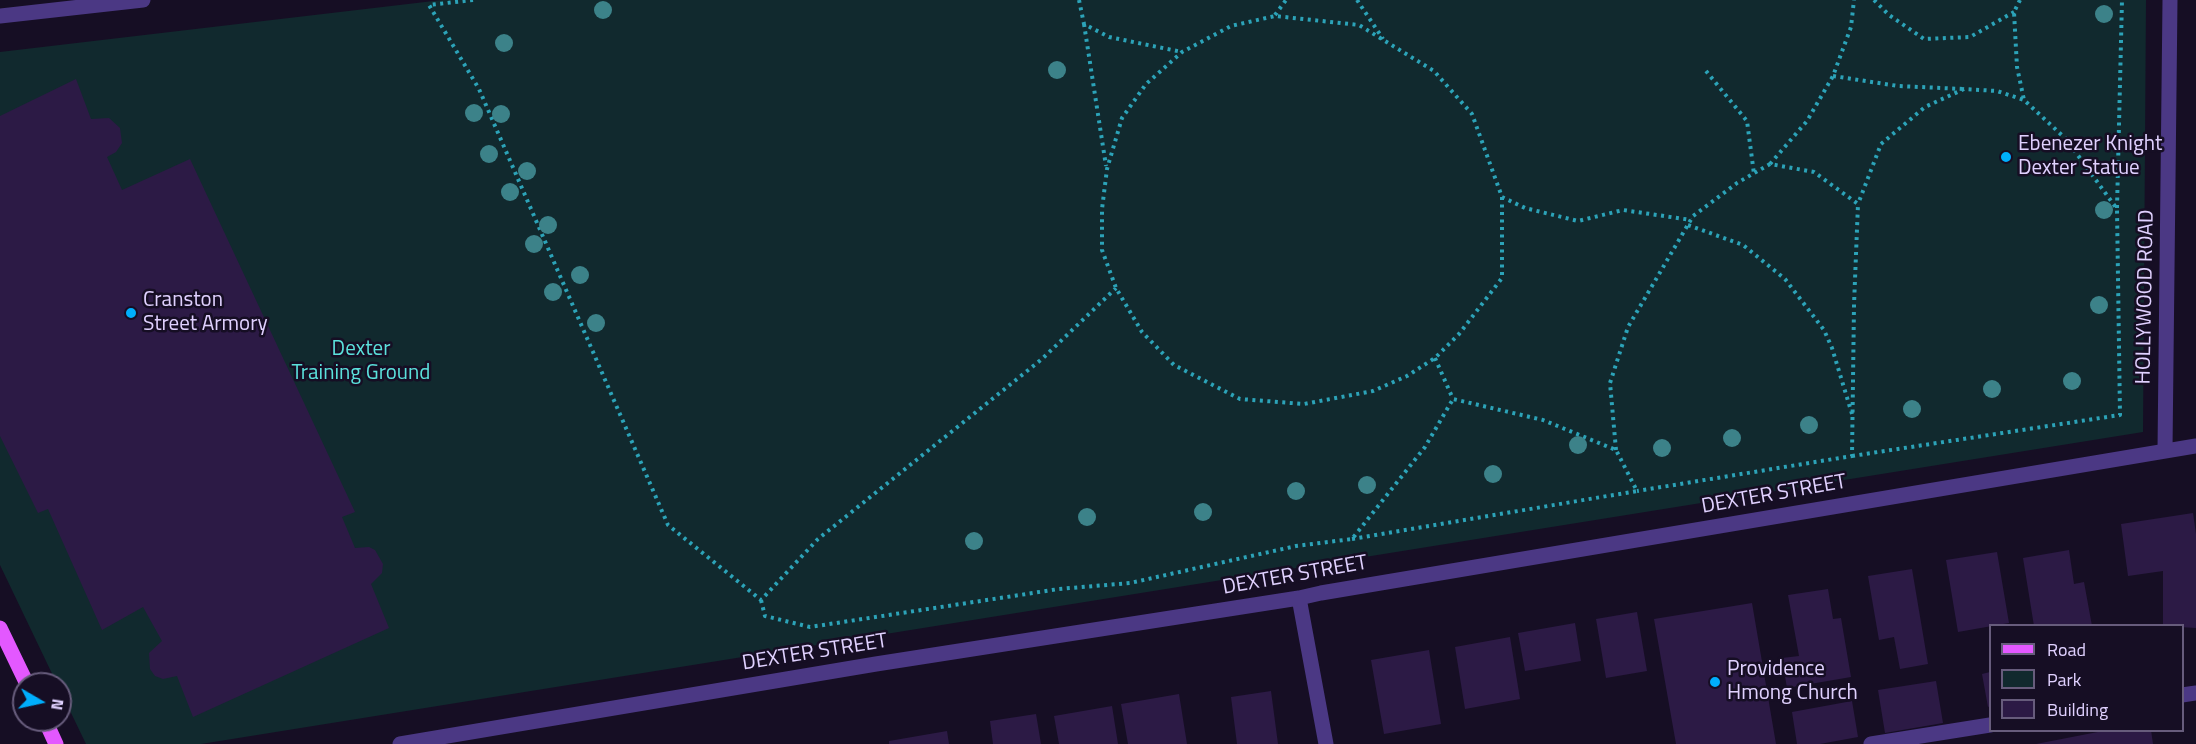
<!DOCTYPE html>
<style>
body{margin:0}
#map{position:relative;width:2196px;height:744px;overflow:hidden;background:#160e24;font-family:"Titillium Web",sans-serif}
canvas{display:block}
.legend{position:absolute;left:1989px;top:624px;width:195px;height:108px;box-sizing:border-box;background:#160e24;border:2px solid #675c7c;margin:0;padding:8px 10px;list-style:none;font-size:18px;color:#e0d1ff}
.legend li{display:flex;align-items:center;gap:12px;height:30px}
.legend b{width:30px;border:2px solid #675c7c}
.north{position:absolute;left:12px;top:672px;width:60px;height:60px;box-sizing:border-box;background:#160e24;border:2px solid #675c7c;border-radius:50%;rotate:99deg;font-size:16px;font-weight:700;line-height:24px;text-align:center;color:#e0d1ff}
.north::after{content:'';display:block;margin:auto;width:21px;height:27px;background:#00aefc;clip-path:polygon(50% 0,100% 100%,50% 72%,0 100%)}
</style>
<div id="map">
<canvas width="2196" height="744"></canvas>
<ul class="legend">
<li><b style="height:8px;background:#e358ff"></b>Road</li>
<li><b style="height:16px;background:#11292e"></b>Park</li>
<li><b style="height:16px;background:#2c1a45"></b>Building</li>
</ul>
<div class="north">N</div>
</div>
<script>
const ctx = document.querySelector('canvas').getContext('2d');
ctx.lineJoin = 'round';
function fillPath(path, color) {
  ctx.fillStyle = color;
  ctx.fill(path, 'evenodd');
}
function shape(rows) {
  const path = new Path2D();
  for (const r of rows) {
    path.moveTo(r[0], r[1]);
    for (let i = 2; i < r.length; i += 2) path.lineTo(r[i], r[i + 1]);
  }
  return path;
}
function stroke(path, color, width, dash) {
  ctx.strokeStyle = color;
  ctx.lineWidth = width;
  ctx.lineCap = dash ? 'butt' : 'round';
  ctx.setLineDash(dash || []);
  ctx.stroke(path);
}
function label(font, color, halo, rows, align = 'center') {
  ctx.font = font + ' "Titillium Web",sans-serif';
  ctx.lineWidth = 5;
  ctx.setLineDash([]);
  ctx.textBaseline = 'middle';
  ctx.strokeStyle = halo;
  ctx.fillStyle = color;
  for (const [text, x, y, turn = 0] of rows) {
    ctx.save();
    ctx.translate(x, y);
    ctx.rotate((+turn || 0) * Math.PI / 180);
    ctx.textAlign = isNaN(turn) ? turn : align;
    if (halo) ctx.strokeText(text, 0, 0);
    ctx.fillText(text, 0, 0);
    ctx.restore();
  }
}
fillPath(shape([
 [442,0,2146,0,2143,432,201,744,86,744,60,690,60,684,57,684,0,565,0,52]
]), '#11292e');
fillPath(shape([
 [76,79,91,119,109,118,120,128,122,143,116,152,107,157,122,190,190,159,355,512,342,517,355,548,369,547,375,550,383,564,382,573,371,584,389,628,193,717,177,676,163,679,155,676,150,669,149,653,162,641,143,607,102,630,48,509,38,513,0,436,0,116],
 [2193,513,2196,534,2196,628,2163,626,2163,571,2128,576,2121,524],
 [2069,550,2074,584,2084,582,2092,626,2034,626,2023,558],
 [1997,552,2009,623,1958,632,1946,560],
 [1912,569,1928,664,1900,669,1894,637,1879,640,1868,576],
 [1828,589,1833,619,1841,618,1851,677,1787,688,1782,658,1799,656,1788,595],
 [1752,603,1776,744,1676,744,1654,619],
 [1637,612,1647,671,1606,678,1596,619],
 [1575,623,1581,661,1525,671,1518,633],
 [1510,637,1520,699,1465,709,1455,647],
 [1429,650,1441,724,1384,734,1371,660],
 [1990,672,1990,706,1988,707,1982,674],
 [1936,681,1943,723,1885,733,1878,690],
 [1271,691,1278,744,1237,744,1231,697],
 [1179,694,1187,744,1128,744,1121,704],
 [1852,701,1858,737,1820,744,1797,744,1792,712],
 [1112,706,1118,744,1059,744,1054,716],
 [1036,714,1041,744,993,744,990,721],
 [2108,730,2151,730,2153,744,2036,744],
 [947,731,949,744,889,744,889,741]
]), '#2c1a45');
stroke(shape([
 [473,0,429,5,479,89,668,525,761,600,818,539,1042,359,1116,288],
 [1079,0,1084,24,1109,37,1182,52],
 [1357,0,1383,39],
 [1874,0,1889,15,1924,39,1970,37,2014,12],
 [2020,0,2014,12,2017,67,2024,100],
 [1275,15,1286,0],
 [1084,24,1106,166],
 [1706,71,1747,121,1754,174],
 [1833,76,1898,86,1963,89],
 [1770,164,1807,121,1833,76,1851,27,1854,0],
 [1502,197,1502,278,1459,334,1435,358,1407,376,1373,391,1304,404,1240,399,1174,365,1142,332,1116,288,1102,250,1102,209,1107,169,1122,118,1146,84,1182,52,1231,26,1275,16,1359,25,1434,71,1472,114,1502,197,1525,208,1578,221,1623,210,1691,220],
 [2117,208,2122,0],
 [1688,225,1743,245,1785,279,1824,330,1832,348,1852,414],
 [1435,358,1453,399],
 [1616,450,1610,383,1628,327,1693,216,1737,183,1770,164,1814,172,1858,204,1854,305,1852,456,1637,491],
 [1852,456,2120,415,2117,209,2066,139,2024,100,1997,91,1964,89,1925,107,1881,144,1858,204],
 [1352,539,1637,491,1616,450,1543,420,1453,399],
 [761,600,765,616,810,627,1059,589,1130,583,1296,546,1352,539,1425,447,1453,399]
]), '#2ca3b8', 4, [3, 4.5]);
stroke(shape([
 [0,16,143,0],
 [2165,450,2170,0],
 [1299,598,1326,744],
 [2182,695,2196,693],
 [400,744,876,664,1299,598,1321,593,2196,446],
 [1871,744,1990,725]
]), '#4b3884', 15);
stroke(shape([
 [0,628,27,684],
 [45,720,56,744]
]), '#e358ff', 15);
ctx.fillStyle = '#3c8289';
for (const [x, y] of [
 [603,10],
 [2104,14],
 [504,43],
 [1057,70],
 [474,113],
 [501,114],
 [489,154],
 [527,171],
 [510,192],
 [2104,210],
 [548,225],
 [534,244],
 [580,275],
 [553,292],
 [2099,305],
 [596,323],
 [2072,381],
 [1992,389],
 [1912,409],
 [1809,425],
 [1732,438],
 [1578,445],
 [1662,448],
 [1493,474],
 [1367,485],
 [1296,491],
 [1203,512],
 [1087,517],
 [974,541]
]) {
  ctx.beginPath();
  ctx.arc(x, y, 9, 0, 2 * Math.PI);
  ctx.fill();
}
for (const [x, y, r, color] of [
 [2006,157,6,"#00aefc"],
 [131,313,6,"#00aefc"],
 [1715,682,6,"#00aefc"]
]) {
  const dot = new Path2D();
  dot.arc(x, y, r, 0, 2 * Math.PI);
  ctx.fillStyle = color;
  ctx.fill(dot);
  stroke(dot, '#160e24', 2);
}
label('21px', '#e0d1ff', '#160e24', [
 ["Ebenezer Knight",2018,145],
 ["Dexter Statue",2018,169],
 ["Cranston",143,301],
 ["Street Armory",143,325],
 ["Providence",1727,670],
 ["Hmong Church",1727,694]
], 'left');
label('21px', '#e0d1ff', '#160e24', [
 ["HOLLYWOOD ROAD",2146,297,-89],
 ["DEXTER STREET",1774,495,-10],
 ["DEXTER STREET",1295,576,-10],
 ["DEXTER STREET",815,653,-9]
]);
label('21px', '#5be1dc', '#160e24', [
 ["Dexter",361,350],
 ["Training Ground",361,374]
]);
</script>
